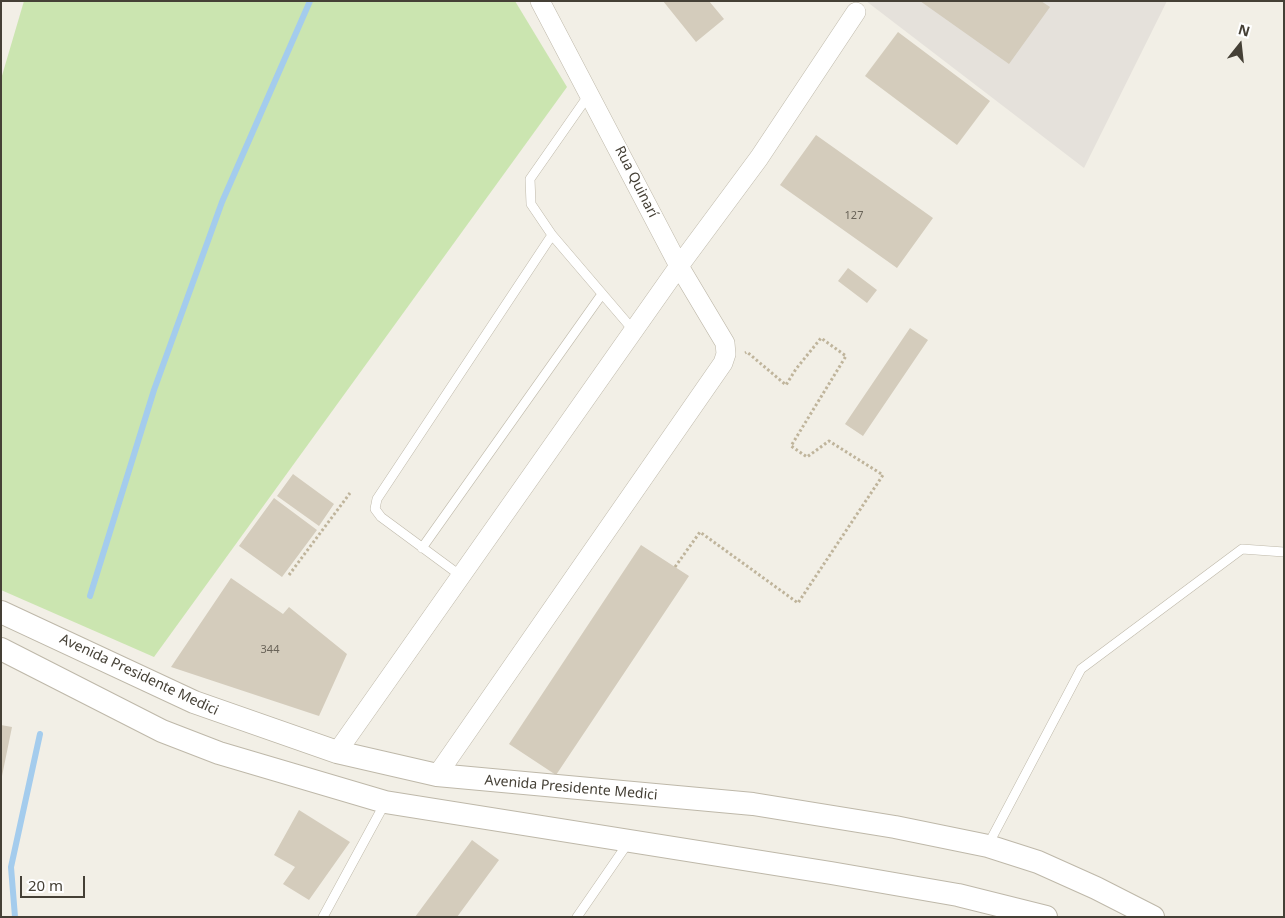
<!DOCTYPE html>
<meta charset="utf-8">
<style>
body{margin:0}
#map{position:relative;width:1285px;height:918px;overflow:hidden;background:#f2efe6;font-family:"Noto Sans",sans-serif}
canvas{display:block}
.frame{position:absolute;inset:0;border:2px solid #454036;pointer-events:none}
.north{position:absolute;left:1215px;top:20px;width:50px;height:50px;-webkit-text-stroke:4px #fff;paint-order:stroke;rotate:16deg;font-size:14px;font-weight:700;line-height:20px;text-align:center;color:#454036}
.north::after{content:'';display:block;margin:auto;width:18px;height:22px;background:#454036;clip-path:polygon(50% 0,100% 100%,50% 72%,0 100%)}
.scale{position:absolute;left:20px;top:876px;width:65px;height:22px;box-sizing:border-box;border:2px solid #454036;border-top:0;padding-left:6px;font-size:15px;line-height:18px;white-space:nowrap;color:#454036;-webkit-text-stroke:4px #fff;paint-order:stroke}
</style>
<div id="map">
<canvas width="1285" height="918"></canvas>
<div class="frame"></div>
<div class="north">N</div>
<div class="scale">20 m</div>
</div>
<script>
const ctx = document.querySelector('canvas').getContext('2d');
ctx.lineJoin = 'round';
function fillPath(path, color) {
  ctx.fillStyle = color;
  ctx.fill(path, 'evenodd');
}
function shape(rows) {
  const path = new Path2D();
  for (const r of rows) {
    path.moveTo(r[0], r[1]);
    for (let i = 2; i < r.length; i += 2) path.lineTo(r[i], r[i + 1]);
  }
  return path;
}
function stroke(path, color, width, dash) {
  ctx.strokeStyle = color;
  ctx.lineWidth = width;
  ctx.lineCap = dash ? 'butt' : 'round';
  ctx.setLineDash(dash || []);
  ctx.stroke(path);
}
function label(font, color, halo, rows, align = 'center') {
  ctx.font = font + ' "Noto Sans",sans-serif';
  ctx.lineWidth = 4;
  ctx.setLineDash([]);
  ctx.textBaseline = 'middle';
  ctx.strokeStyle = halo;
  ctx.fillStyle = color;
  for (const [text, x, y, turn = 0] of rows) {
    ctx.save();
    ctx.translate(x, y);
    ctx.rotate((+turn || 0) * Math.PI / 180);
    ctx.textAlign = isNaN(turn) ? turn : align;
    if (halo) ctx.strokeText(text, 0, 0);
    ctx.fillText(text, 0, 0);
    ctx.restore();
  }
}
fillPath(shape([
 [866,1,1167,1,1084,168]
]), '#e5e1db');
fillPath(shape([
 [24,1,515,1,567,87,154,657,1,590,1,79]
]), '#cbe5b0');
stroke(shape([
 [90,596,154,390,222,202,310,1],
 [15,917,11,867,40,734]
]), '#a4cced', 6);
fillPath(shape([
 [663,1,709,1,724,19,696,42],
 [920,1,1041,1,1050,7,1009,64],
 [898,32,990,101,957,145,865,76],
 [816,135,933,218,897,268,780,185],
 [848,268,877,290,867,303,838,281],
 [910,328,928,340,863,436,845,424],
 [293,474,334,504,319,526,277,496],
 [274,498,317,530,282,577,239,546],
 [641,545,689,576,556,775,509,744],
 [231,578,283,614,289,607,347,654,319,716,171,667],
 [1,725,12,727,2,776,1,776],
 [299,810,350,842,309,900,283,884,295,867,274,855],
 [472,840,499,860,457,917,415,917]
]), '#d4ccbc');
const service = shape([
 [588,96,530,179,531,204,552,235,634,331],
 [422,548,602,294],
 [461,576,381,517,375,509,377,499,552,235],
 [988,845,1081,669,1242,549,1284,552],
 [323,917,385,803],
 [577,917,628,843]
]);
const minor = shape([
 [337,752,679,266,759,158,856,12],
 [437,775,723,363,726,354,725,343,679,266,540,1]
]);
const tertiary = shape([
 [1,612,194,702,337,752,437,775,753,804,895,827,988,846,1038,862,1096,888,1153,917],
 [1,649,162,731,219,753,385,802,831,873,958,895,1046,917]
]);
stroke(service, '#beb8a9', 10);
stroke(minor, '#beb8a9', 20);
stroke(tertiary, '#beb8a9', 24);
stroke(shape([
 [675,567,700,532,798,603,883,475,829,441,807,457,791,446,846,356,821,338,796,369,786,385,747,352,745,353],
 [289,575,350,493]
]), '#bfb49b', 3, [2.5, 2.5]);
stroke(service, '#fff', 9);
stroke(minor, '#fff', 19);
stroke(tertiary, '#fff', 22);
label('11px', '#696358', null, [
 ["127",854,216],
 ["344",270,650]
]);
label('14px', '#454036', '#fff', [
 ["Rua Quinarí",636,182,63],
 ["Avenida Presidente Medici",139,675,25],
 ["Avenida Presidente Medici",571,788,5]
]);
</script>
